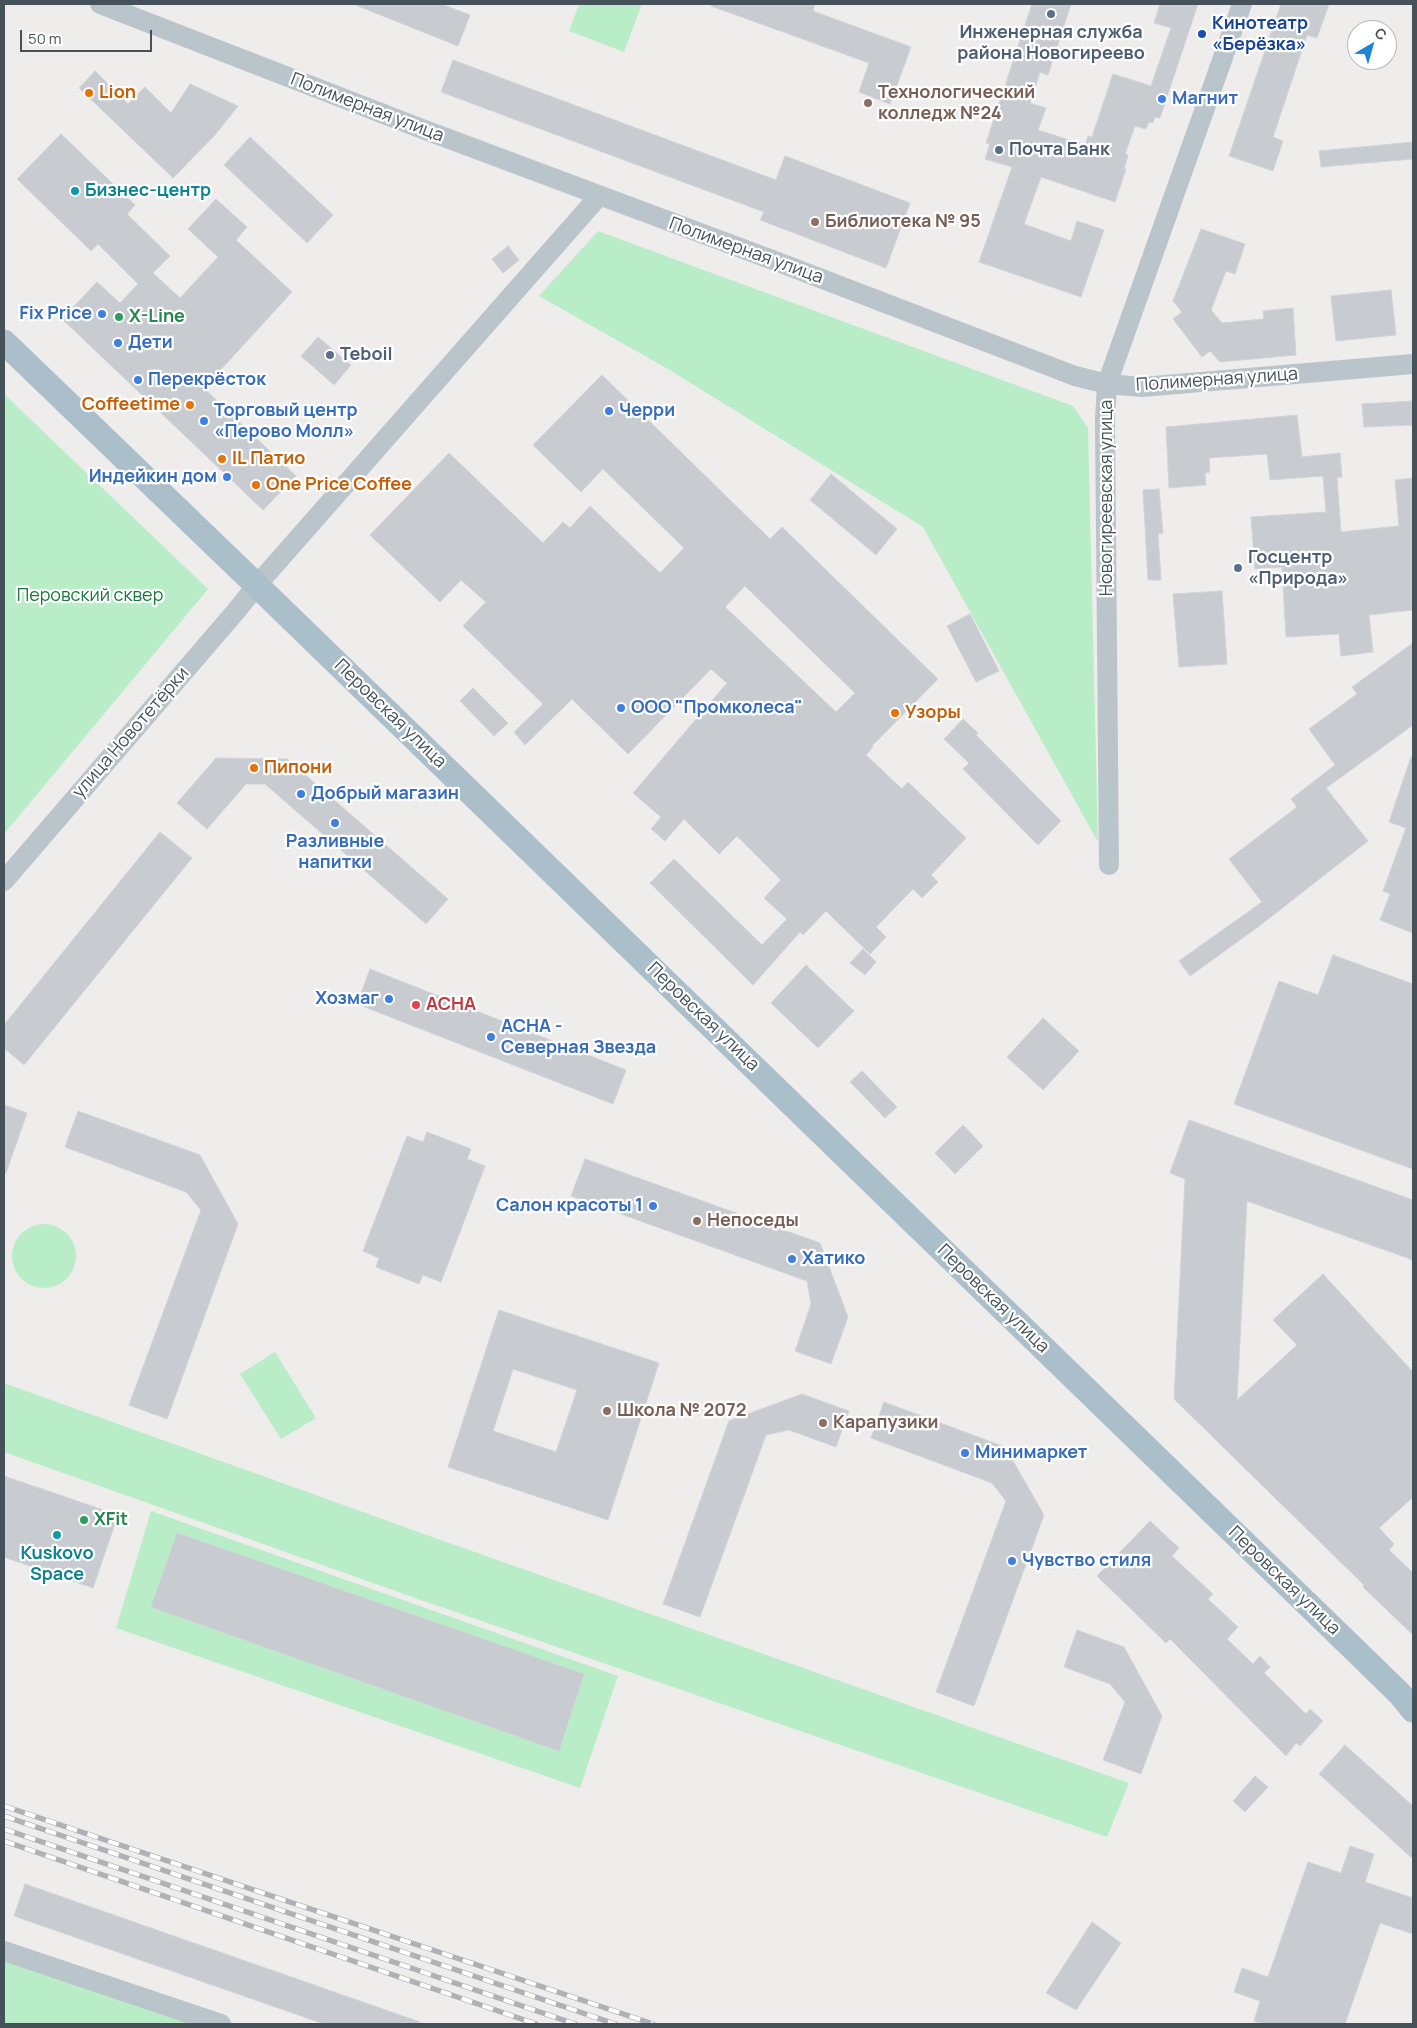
<!DOCTYPE html>
<meta charset="utf-8">
<style>
body{margin:0}
#map{position:relative;width:1417px;height:2028px;overflow:hidden;background:#efecec;font-family:Manrope,sans-serif}
canvas{display:block}
.frame{position:absolute;inset:0;border:5px solid #455259;pointer-events:none}
.north{position:absolute;left:1347px;top:20px;width:50px;height:50px;box-sizing:border-box;background:#fff;border:1px solid #b5babd;border-radius:50%;rotate:38deg;font-size:14px;font-weight:700;line-height:20px;text-align:center;color:#455259}
.north::after{content:'';display:block;margin:auto;width:18px;height:22px;background:#1c85d8;clip-path:polygon(50% 0,100% 100%,50% 72%,0 100%)}
.scale{position:absolute;left:20px;top:30px;width:132px;height:22px;box-sizing:border-box;border:2px solid #455259;border-top:0;padding-left:6px;font-size:15px;line-height:18px;white-space:nowrap;color:#455259;-webkit-text-stroke:4px #fff;paint-order:stroke}
</style>
<div id="map">
<canvas width="1417" height="2028"></canvas>
<div class="frame"></div>
<div class="north">С</div>
<div class="scale">50 m</div>
</div>
<script>
const ctx = document.querySelector('canvas').getContext('2d');
ctx.lineJoin = 'round';
function fillPath(path, color) {
  ctx.fillStyle = color;
  ctx.fill(path, 'evenodd');
}
function shape(rows) {
  const path = new Path2D();
  for (const r of rows) {
    if (r.length === 3) {
      path.moveTo(r[0] + r[2], r[1]);
      path.arc(r[0], r[1], r[2], 0, 2 * Math.PI);
      continue;
    }
    path.moveTo(r[0], r[1]);
    for (let i = 2; i < r.length; i += 2) path.lineTo(r[i], r[i + 1]);
  }
  return path;
}
function stroke(path, color, width, dash) {
  ctx.strokeStyle = color;
  ctx.lineWidth = width;
  ctx.lineCap = dash ? 'butt' : 'round';
  ctx.setLineDash(dash || []);
  ctx.stroke(path);
}
function label(font, color, halo, rows, align = 'center') {
  ctx.font = font + ' Manrope,sans-serif';
  ctx.lineWidth = 4.5;
  ctx.setLineDash([]);
  ctx.textBaseline = 'middle';
  ctx.strokeStyle = halo;
  ctx.fillStyle = color;
  for (const [text, x, y, turn = 0] of rows) {
    ctx.save();
    ctx.translate(x, y);
    ctx.rotate((+turn || 0) * Math.PI / 180);
    ctx.textAlign = isNaN(turn) ? turn : align;
    if (halo) ctx.strokeText(text, 0, 0);
    ctx.fillText(text, 0, 0);
    ctx.restore();
  }
}
fillPath(shape([
 [579,4,642,4,624,52,569,31],
 [598,231,1073,406,1088,428,1098,842,923,527,668,369,539,296],
 [4,394,208,589,4,834],
 [44,1256,32],
 [275,1352,316,1418,281,1439,240,1374],
 [4,1383,438,1539,1129,1783,1107,1837,418,1599,4,1452],
 [151,1511,618,1676,580,1788,116,1628],
 [4,1957,205,2024,4,2024]
]), '#b9edc7');
const building = shape([
 [353,4,441,4,470,15,458,46,353,4],
 [712,4,815,4,813,11,911,47,890,104,859,92,869,63,711,6,712,4],
 [1032,4,1071,4,1048,75,1040,72,1030,103,1046,108,1038,130,1085,145,1088,136,1092,137,1113,74,1151,86,1171,28,1154,23,1160,4,1198,4,1160,118,1155,117,1153,123,1149,122,1146,129,1135,126,1125,154,1128,155,1124,169,1126,169,1115,202,1041,177,1024,224,1071,241,1077,221,1104,230,1081,297,979,262,1012,167,985,159,990,144,986,143,1032,4],
 [1281,4,1329,4,1317,38,1307,35,1273,137,1283,141,1273,171,1229,156,1281,4],
 [453,60,776,180,785,156,910,203,886,268,760,220,764,212,441,92,453,60],
 [95,71,128,104,145,87,171,113,190,84,238,106,215,135,173,178,79,88,95,71],
 [61,134,135,205,127,214,170,256,153,273,180,298,218,257,188,229,216,199,247,227,236,240,292,292,204,388,296,476,263,510,62,319,97,282,120,303,138,284,98,244,91,251,17,179,61,134],
 [250,137,333,215,307,243,224,165,250,137],
 [1413,142,1413,159,1321,167,1319,151,1413,142],
 [1201,229,1245,244,1235,274,1226,271,1211,310,1222,323,1264,319,1263,311,1293,308,1296,355,1220,362,1210,351,1202,357,1173,319,1182,312,1173,301,1201,229],
 [508,246,519,260,503,273,492,259,508,246],
 [1391,290,1396,335,1336,341,1331,296,1391,290],
 [318,337,351,365,334,385,301,356,318,337],
 [602,375,770,539,782,527,938,679,872,746,873,747,866,755,902,789,908,782,966,838,931,875,938,882,922,898,913,889,876,927,886,937,870,954,826,911,803,935,800,932,753,985,650,883,674,859,762,945,787,919,764,898,781,880,737,836,719,854,684,819,665,841,651,829,661,817,633,793,727,683,711,669,628,754,572,699,525,745,514,732,543,704,463,626,486,602,461,580,440,602,370,535,449,453,543,543,563,522,570,528,590,506,660,573,684,548,603,469,581,492,533,445,602,375],
 [745,586,855,693,836,712,725,607,745,586],
 [1413,401,1413,425,1364,427,1362,404,1413,401],
 [1297,415,1302,457,1340,453,1342,477,1337,478,1341,532,1399,526,1395,480,1413,478,1413,610,1369,615,1373,652,1341,656,1339,634,1286,637,1282,567,1255,569,1251,517,1326,512,1323,476,1270,480,1267,454,1209,458,1210,472,1205,473,1206,485,1169,488,1166,427,1297,415],
 [831,474,897,529,876,555,810,500,831,474],
 [1159,489,1163,533,1158,534,1161,580,1148,580,1143,490,1159,489],
 [1222,591,1227,664,1179,667,1173,594,1222,591],
 [970,614,999,671,976,682,947,626,970,614],
 [1413,643,1413,725,1326,788,1368,841,1258,927,1190,976,1179,961,1262,902,1229,859,1297,807,1291,799,1335,765,1309,729,1357,694,1352,687,1413,643],
 [473,688,508,723,494,736,460,701,473,688],
 [963,719,978,733,976,735,1061,821,1038,845,963,769,969,763,944,739,963,719],
 [1411,757,1413,758,1413,933,1380,920,1390,894,1383,891,1406,828,1389,822,1411,757],
 [216,758,287,759,448,899,426,924,265,784,246,784,207,829,177,803,216,758],
 [160,832,192,858,24,1065,4,1048,4,1025,160,832],
 [863,949,876,962,865,975,850,963,863,949],
 [1333,955,1413,984,1413,1169,1234,1104,1279,981,1318,995,1333,955],
 [806,965,854,1011,818,1048,771,1003,806,965],
 [370,969,626,1070,613,1104,357,1004,370,969],
 [1043,1018,1079,1051,1043,1090,1007,1057,1043,1018],
 [862,1071,897,1107,885,1118,850,1082,862,1071],
 [4,1105,27,1113,6,1173,4,1173,4,1105],
 [78,1111,200,1155,238,1224,167,1419,129,1405,201,1210,186,1192,65,1147,78,1111],
 [1189,1120,1413,1200,1413,1260,1247,1201,1237,1400,1297,1345,1273,1320,1323,1274,1413,1372,1413,1497,1379,1528,1394,1544,1389,1550,1413,1573,1413,1635,1363,1587,1364,1585,1174,1399,1185,1179,1170,1173,1189,1120],
 [963,1125,983,1146,955,1174,935,1153,963,1125],
 [427,1132,471,1149,467,1159,485,1166,441,1282,423,1275,419,1284,376,1267,379,1258,363,1251,407,1136,423,1142,427,1132],
 [585,1159,820,1243,848,1317,831,1364,795,1351,811,1304,807,1281,571,1196,585,1159],
 [499,1310,659,1363,608,1520,448,1467,499,1310],
 [513,1369,577,1390,556,1452,493,1431,513,1369],
 [802,1394,849,1411,836,1447,789,1430,766,1435,700,1617,663,1604,729,1421,802,1394],
 [884,1402,1005,1447,1044,1515,974,1706,936,1692,1006,1501,992,1483,871,1438,884,1402],
 [4,1476,118,1515,93,1588,4,1557,4,1476],
 [1150,1521,1179,1548,1172,1556,1213,1594,1208,1599,1238,1627,1227,1639,1253,1664,1260,1656,1270,1667,1264,1673,1306,1714,1310,1709,1323,1721,1300,1746,1296,1743,1286,1756,1170,1639,1166,1643,1097,1576,1150,1521],
 [177,1533,584,1674,559,1751,151,1607,177,1533],
 [1077,1630,1124,1647,1162,1716,1141,1774,1103,1760,1125,1702,1110,1684,1064,1667,1077,1630],
 [1345,1745,1413,1806,1413,1859,1319,1774,1345,1745],
 [1255,1776,1268,1787,1245,1812,1233,1801,1255,1776],
 [1350,1846,1374,1854,1365,1882,1413,1898,1413,1934,1380,1923,1345,2024,1263,2024,1254,2021,1260,2001,1234,1992,1242,1968,1268,1977,1308,1862,1341,1873,1350,1846],
 [25,1884,420,2022,420,2024,324,2024,14,1916,25,1884],
 [1092,1922,1121,1943,1076,2010,1046,1993,1092,1922]
]);
fillPath(building, '#c8ccd1');
stroke(building, '#d0d3d8', 1);
stroke(shape([
 [100,4,417,127,778,262,1075,376,1107,384,1142,387,1413,364],
 [1109,865,1105,420,1107,384,1242,4],
 [4,881,237,610,257,585,599,196],
 [4,1951,221,2024]
]), '#bac5cb', 20);
stroke(shape([
 [4,342,275,603,1361,1656,1400,1694,1413,1710]
]), '#abbfcb', 25);
const rail = shape([
 [4,1806,653,2024],
 [4,1816,615,2024],
 [4,1829,575,2024],
 [4,1841,536,2024]
]);
stroke(rail, '#aeb2b6', 5.5);
stroke(rail, '#fff', 4, [11]);
for (const [x, y, r, color] of [
 [1051,14,5,"#5c6f8a"],
 [1202,34,5,"#1a4fb4"],
 [89,93,5,"#e8710a"],
 [1162,99,5,"#3f7fe0"],
 [868,103,5,"#8d6e63"],
 [999,150,5,"#5c6f8a"],
 [75,191,5,"#0f9aa8"],
 [815,222,5,"#8d6e63"],
 [102,314,5,"#3f7fe0"],
 [119,317,5,"#2e9e5b"],
 [118,343,5,"#3f7fe0"],
 [330,355,5,"#5c6f8a"],
 [138,380,5,"#3f7fe0"],
 [190,405,5,"#e8710a"],
 [609,411,5,"#3f7fe0"],
 [204,421,5,"#3f7fe0"],
 [222,459,5,"#e8710a"],
 [227,477,5,"#3f7fe0"],
 [256,485,5,"#e8710a"],
 [1238,568,5,"#5c6f8a"],
 [621,708,5,"#3f7fe0"],
 [895,713,5,"#e8710a"],
 [254,768,5,"#e8710a"],
 [301,794,5,"#3f7fe0"],
 [335,823,5,"#3f7fe0"],
 [389,999,5,"#3f7fe0"],
 [416,1005,5,"#e0444e"],
 [491,1037,5,"#3f7fe0"],
 [653,1206,5,"#3f7fe0"],
 [697,1221,5,"#8d6e63"],
 [792,1259,5,"#3f7fe0"],
 [607,1411,5,"#8d6e63"],
 [823,1423,5,"#8d6e63"],
 [965,1453,5,"#3f7fe0"],
 [84,1520,5,"#2e9e5b"],
 [57,1535,5,"#0f9aa8"],
 [1012,1561,5,"#3f7fe0"]
]) {
  const dot = new Path2D();
  dot.arc(x, y, r, 0, 2 * Math.PI);
  ctx.fillStyle = color;
  ctx.fill(dot);
  stroke(dot, '#fff', 2);
}
label('bold 18px', '#164399', '#fff', [
 ["Кинотеатр",1212,24],
 ["«Берёзка»",1212,45]
], 'left');
label('bold 18px', '#4e5e75', '#fff', [
 ["Инженерная служба",1051,33,"center"],
 ["района Новогиреево",1051,54,"center"],
 ["Почта Банк",1009,150],
 ["Teboil",340,355],
 ["Госцентр",1248,558],
 ["«Природа»",1248,579]
], 'left');
label('bold 18px', '#c56008', '#fff', [
 ["Lion",99,93],
 ["Coffeetime",180,405,"right"],
 ["IL Патио",232,459],
 ["One Price Coffee",266,485],
 ["Узоры",905,713],
 ["Пипони",264,768]
], 'left');
label('bold 18px', '#785e54', '#fff', [
 ["Технологический",878,93],
 ["колледж №24",878,114],
 ["Библиотека № 95",825,222],
 ["Непоседы",707,1221],
 ["Школа № 2072",617,1411],
 ["Карапузики",833,1423]
], 'left');
label('bold 18px', '#366cbe', '#fff', [
 ["Магнит",1172,99],
 ["Fix Price",92,314,"right"],
 ["Дети",128,343],
 ["Перекрёсток",148,380],
 ["Торговый центр",214,411],
 ["«Перово Молл»",214,432],
 ["Черри",619,411],
 ["Индейкин дом",217,477,"right"],
 ["ООО \"Промколеса\"",631,708],
 ["Добрый магазин",311,794],
 ["Разливные",335,842,"center"],
 ["напитки",335,863,"center"],
 ["Хозмаг",379,999,"right"],
 ["АСНА -",501,1027],
 ["Северная Звезда",501,1048],
 ["Салон красоты 1",643,1206,"right"],
 ["Хатико",802,1259],
 ["Минимаркет",975,1453],
 ["Чувство стиля",1022,1561]
], 'left');
label('18px', '#455259', '#fff', [
 ["Полимерная улица",367,108,21],
 ["Полимерная улица",746,251,20],
 ["Полимерная улица",1217,380,-4],
 ["Новогиреевская улица",1107,498,-90],
 ["Перовская улица",390,714,44],
 ["улица Новотетёрки",131,733,-49],
 ["Перовская улица",703,1017,44],
 ["Перовская улица",993,1299,44],
 ["Перовская улица",1284,1581,44]
]);
label('bold 18px', '#0d838f', '#fff', [
 ["Бизнес-центр",85,191],
 ["Kuskovo",57,1554,"center"],
 ["Space",57,1575,"center"]
], 'left');
label('bold 18px', '#27864d', '#fff', [
 ["X-Line",129,317],
 ["XFit",94,1520]
], 'left');
label('18px', '#18773c', '#fff', [
 ["Перовский сквер",90,596]
]);
label('bold 18px', '#be3a42', '#fff', [
 ["АСНА",426,1005]
], 'left');
</script>
